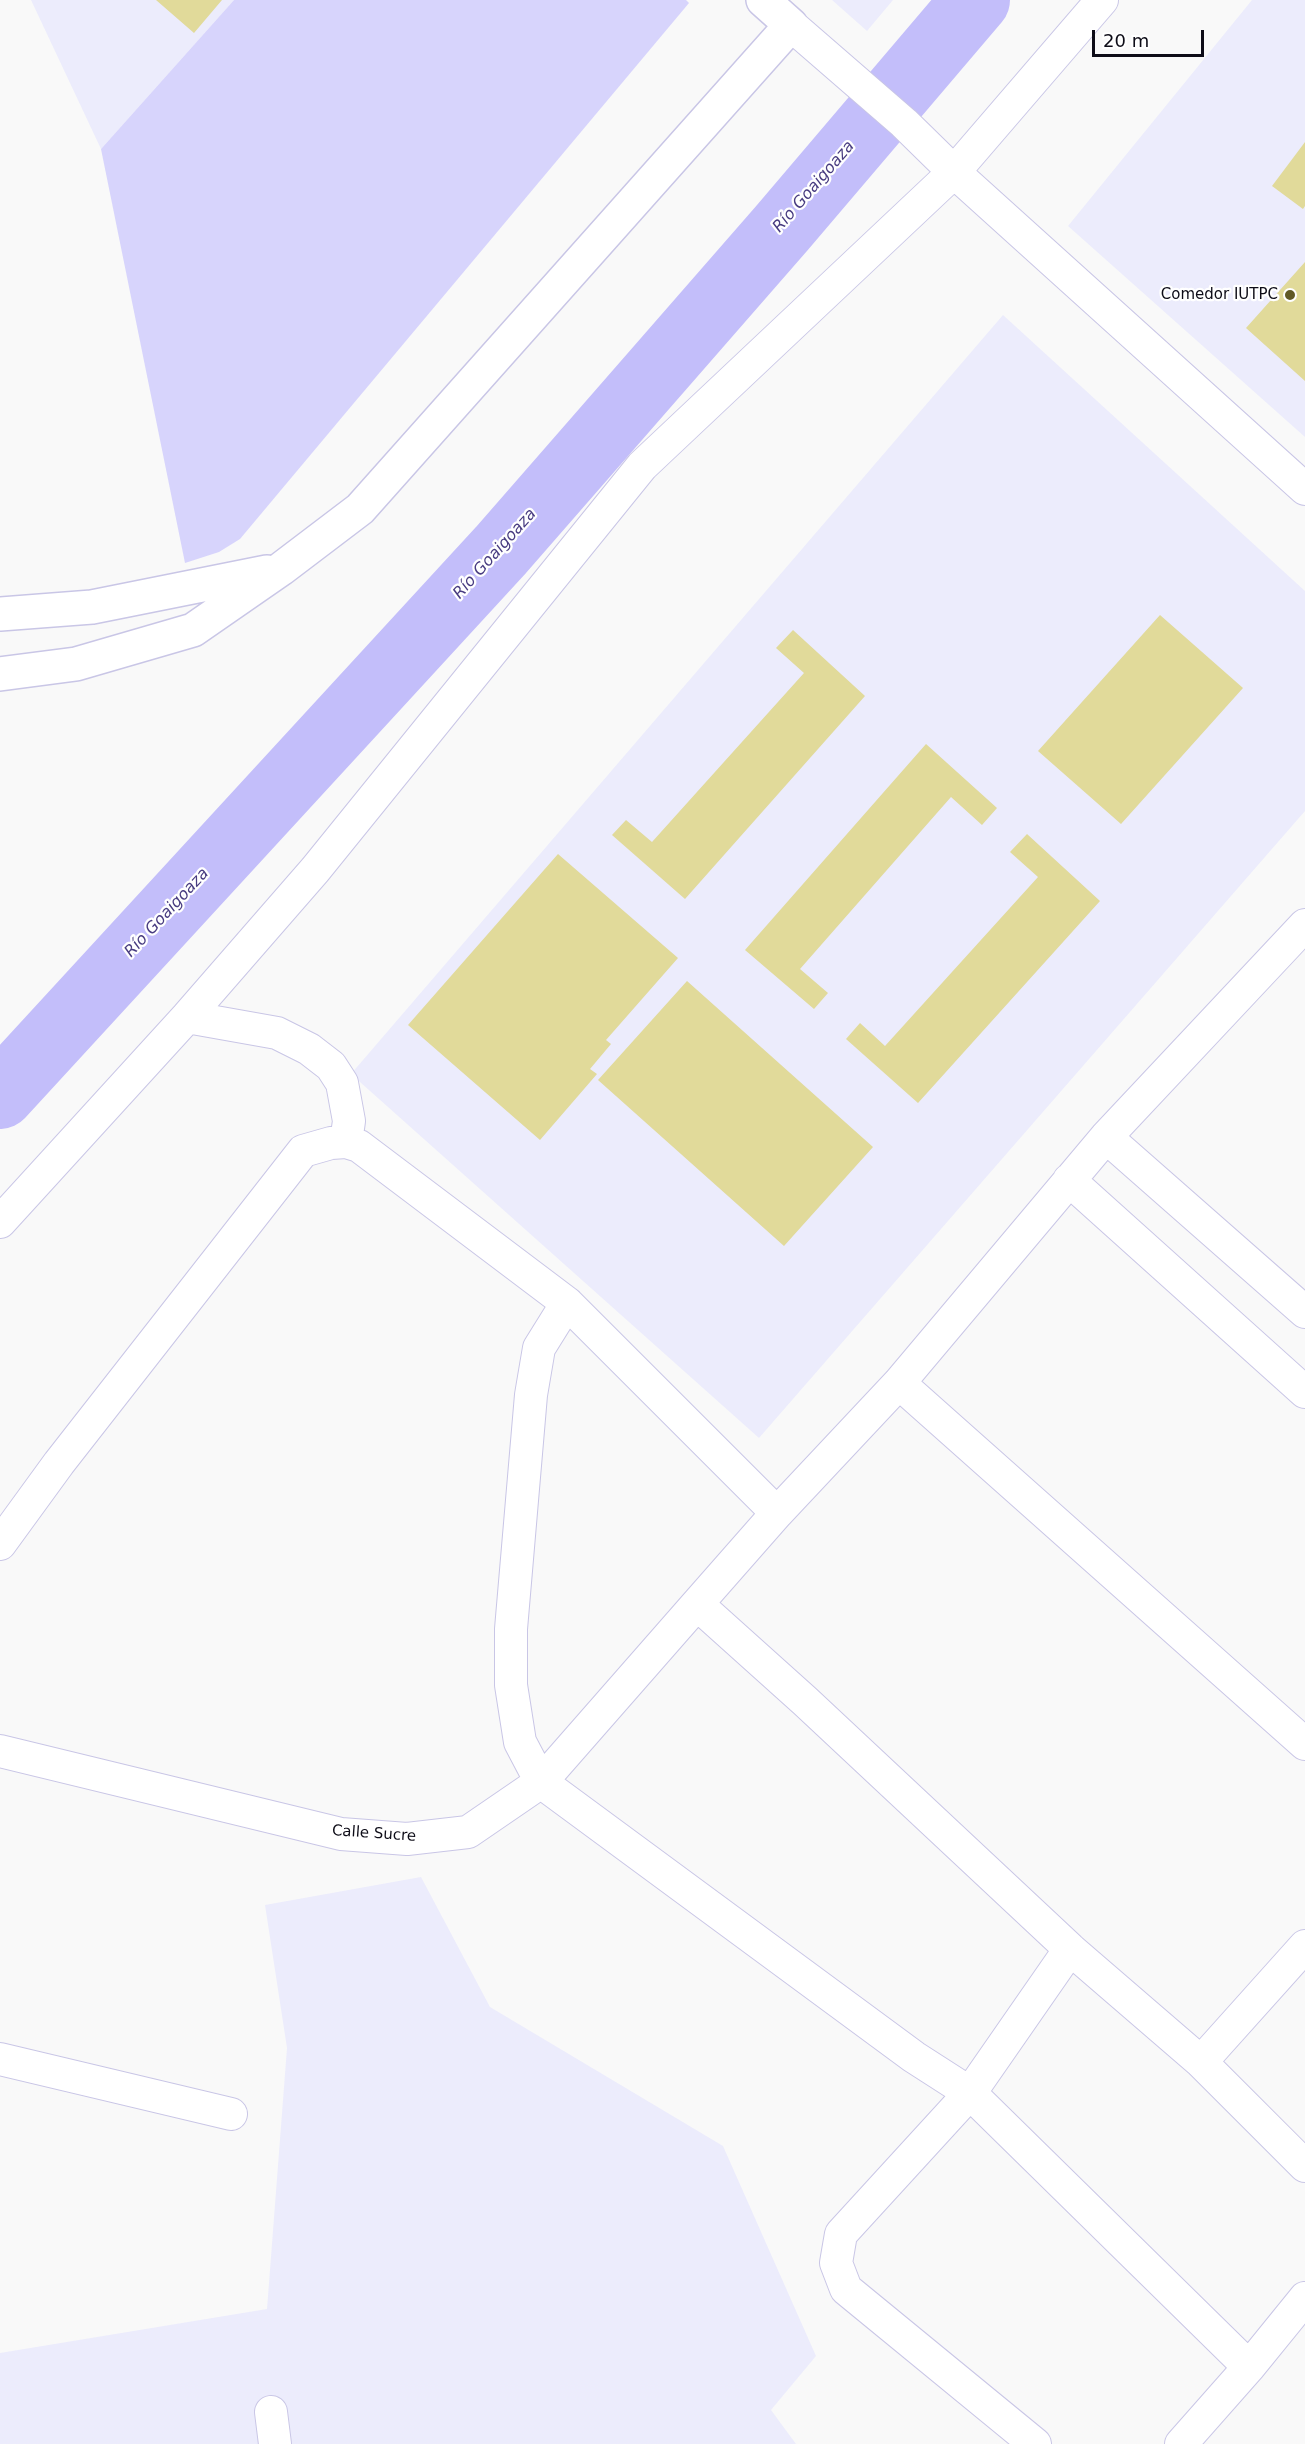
<!DOCTYPE html>
<meta charset="utf-8">
<style>
body{margin:0}
#map{position:relative;width:1305px;height:2444px;overflow:hidden;background:#f9f9f9;font-family:"DejaVu Sans",sans-serif}
canvas{display:block}
.scale{position:absolute;left:1092px;top:30px;width:112px;height:27px;box-sizing:border-box;border:3px solid #0d0c17;border-top:0;padding-left:8px;font-size:18px;line-height:21px;white-space:nowrap;color:#0d0c17;-webkit-text-stroke:4px #fff;paint-order:stroke}
</style>
<div id="map">
<canvas width="1305" height="2444"></canvas>
<div class="scale">20 m</div>
</div>
<script>
const ctx = document.querySelector('canvas').getContext('2d');
ctx.lineJoin = 'round';
function fillPath(path, color) {
  ctx.fillStyle = color;
  ctx.fill(path, 'evenodd');
}
function shape(rows) {
  const path = new Path2D();
  for (const r of rows) {
    path.moveTo(r[0], r[1]);
    for (let i = 2; i < r.length; i += 2) path.lineTo(r[i], r[i + 1]);
  }
  return path;
}
function stroke(path, color, width, dash) {
  ctx.strokeStyle = color;
  ctx.lineWidth = width;
  ctx.lineCap = dash ? 'butt' : 'round';
  ctx.setLineDash(dash || []);
  ctx.stroke(path);
}
function label(font, color, halo, rows, align = 'center') {
  ctx.font = font + ' "DejaVu Sans",sans-serif';
  ctx.lineWidth = 4.5;
  ctx.setLineDash([]);
  ctx.textBaseline = 'middle';
  ctx.strokeStyle = halo;
  ctx.fillStyle = color;
  for (const [text, x, y, turn = 0] of rows) {
    ctx.save();
    ctx.translate(x, y);
    ctx.rotate((+turn || 0) * Math.PI / 180);
    ctx.textAlign = isNaN(turn) ? turn : align;
    if (halo) ctx.strokeText(text, 0, 0);
    ctx.fillText(text, 0, 0);
    ctx.restore();
  }
}
fillPath(shape([
 [31,0,234,0,101,149],
 [832,0,893,0,867,31],
 [1252,0,1305,0,1305,437,1068,226],
 [1003,315,1305,591,1305,811,759,1438,351,1074],
 [421,1877,490,2007,723,2146,816,2356,771,2410,796,2444,0,2444,0,2353,267,2309,287,2048,265,1905]
]), '#ececfc');
fillPath(shape([
 [234,0,686,0,689,3,240,539,219,552,185,563,101,149]
]), '#d7d4fc');
stroke(shape([
 [0,1095,501,550,782,228,976,0]
]), '#c3befa', 68);
fillPath(shape([
 [156,0,222,0,194,33],
 [1305,142,1305,206,1303,209,1272,186],
 [1305,262,1305,381,1246,328],
 [1160,615,1243,688,1121,824,1038,751],
 [793,630,865,696,685,899,612,835,626,820,652,842,804,673,776,648],
 [926,744,997,808,982,825,951,797,800,969,828,993,814,1009,745,950],
 [1027,834,1100,901,918,1103,846,1039,860,1023,885,1046,1038,877,1010,852],
 [558,854,678,958,606,1040,611,1044,590,1069,597,1074,540,1140,408,1025],
 [687,981,873,1147,784,1246,598,1080]
]), '#e1da9a');
const minor = shape([
 [791,25,904,123,954,172,1305,489],
 [1305,925,1106,1137,899,1383,777,1513,697,1604,805,1701,1070,1949,1201,2062,1305,2166],
 [187,1017,277,1033,309,1049,331,1066,342,1083,349,1121,346,1142],
 [1106,1137,1305,1312],
 [1069,1180,1305,1392],
 [0,1222,187,1017,315,870,642,466,954,172,1102,0],
 [567,1303,539,1348,531,1395,511,1629,511,1685,520,1742,541,1782,914,2057,970,2093,1249,2367],
 [899,1383,1305,1744],
 [0,1544,59,1463,303,1151,331,1143,346,1142,359,1146,567,1303,777,1513],
 [0,1751,341,1834,407,1839,468,1832,541,1782,697,1604],
 [0,2059,231,2114],
 [1201,2062,1305,1946],
 [271,2412,275,2444],
 [1035,2444,846,2289,836,2263,841,2234,970,2093,1070,1949],
 [1181,2444,1249,2367,1305,2298]
]);
const secondary = shape([
 [0,614,92,607,267,572],
 [0,674,76,664,193,630,281,569,360,509,791,25,763,0]
]);
stroke(minor, '#c9c6e6', 34);
stroke(secondary, '#c9c6e6', 36);
stroke(minor, '#fff', 32);
stroke(secondary, '#fff', 33);
for (const [x, y, r, color] of [
 [1290,295,6,"#605926"]
]) {
  const dot = new Path2D();
  dot.arc(x, y, r, 0, 2 * Math.PI);
  ctx.fillStyle = color;
  ctx.fill(dot);
  stroke(dot, '#fff', 2);
}
label('15px', '#0d0c17', '#fff', [
 ["Comedor IUTPC",1278,295]
], 'right');
label('15px', '#0d0c17', '#fff', [
 ["Calle Sucre",374,1834,4]
]);
label('italic 16px', '#483c81', '#fff', [
 ["Río Goaigoaza",814,187,-49],
 ["Río Goaigoaza",495,554,-48],
 ["Río Goaigoaza",167,913,-47]
]);
</script>
